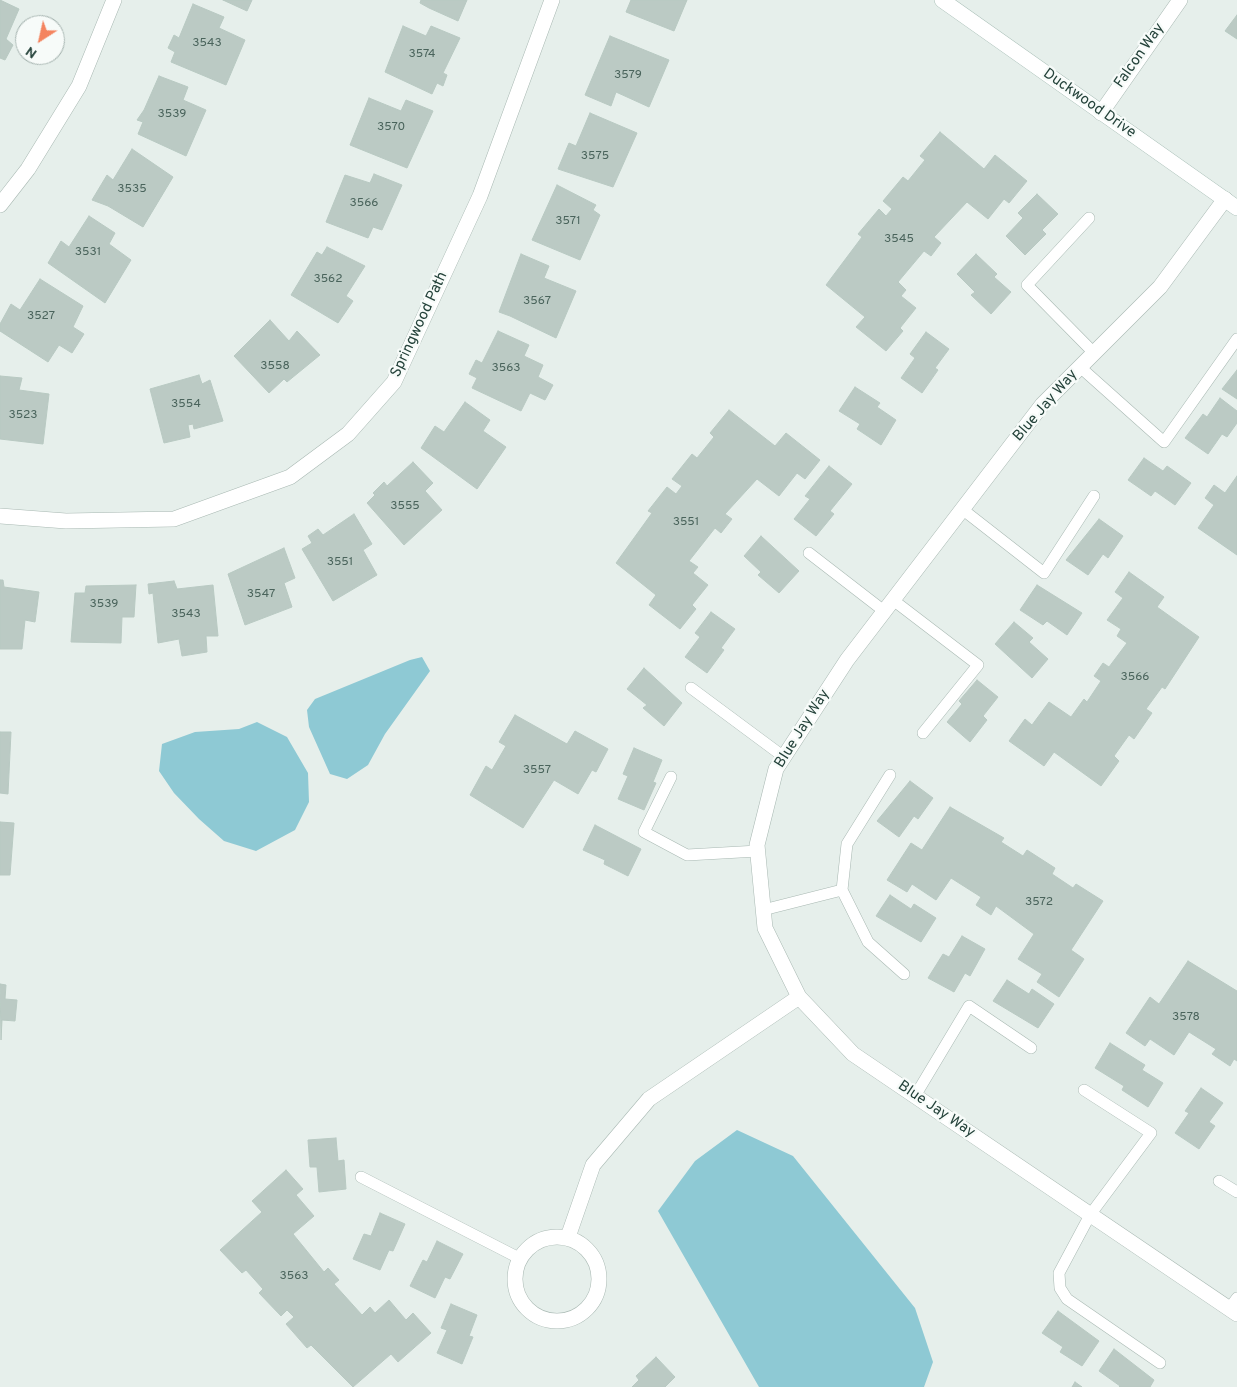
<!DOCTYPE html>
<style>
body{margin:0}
#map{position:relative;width:1237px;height:1387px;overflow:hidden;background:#e6efeb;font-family:Overpass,sans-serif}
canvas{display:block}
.north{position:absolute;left:15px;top:15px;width:50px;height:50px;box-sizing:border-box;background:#f7fbf9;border:1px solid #a3b1ad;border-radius:50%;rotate:215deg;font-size:14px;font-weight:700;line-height:20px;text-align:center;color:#24423a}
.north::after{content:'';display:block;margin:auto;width:18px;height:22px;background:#f4845f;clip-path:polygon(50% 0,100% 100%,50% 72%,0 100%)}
</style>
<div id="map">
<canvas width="1237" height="1387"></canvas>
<div class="north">N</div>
</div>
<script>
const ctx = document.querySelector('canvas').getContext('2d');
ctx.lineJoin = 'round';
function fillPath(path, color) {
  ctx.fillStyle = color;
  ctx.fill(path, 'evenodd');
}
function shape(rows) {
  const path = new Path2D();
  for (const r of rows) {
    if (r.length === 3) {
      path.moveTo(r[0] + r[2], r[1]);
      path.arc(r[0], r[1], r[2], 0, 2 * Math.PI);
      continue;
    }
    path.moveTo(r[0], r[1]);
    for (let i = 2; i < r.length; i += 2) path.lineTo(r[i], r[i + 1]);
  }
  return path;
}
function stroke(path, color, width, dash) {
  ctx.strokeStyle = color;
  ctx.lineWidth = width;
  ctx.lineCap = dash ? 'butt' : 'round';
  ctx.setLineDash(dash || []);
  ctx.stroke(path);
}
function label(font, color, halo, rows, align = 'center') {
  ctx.font = font + ' Overpass,sans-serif';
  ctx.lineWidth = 4.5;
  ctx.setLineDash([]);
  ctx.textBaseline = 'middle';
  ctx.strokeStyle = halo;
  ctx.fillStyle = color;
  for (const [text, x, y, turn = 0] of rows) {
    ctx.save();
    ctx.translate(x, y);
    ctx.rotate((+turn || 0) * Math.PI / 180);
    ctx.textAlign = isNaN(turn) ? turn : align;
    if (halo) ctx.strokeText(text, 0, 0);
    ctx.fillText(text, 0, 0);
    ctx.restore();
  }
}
fillPath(shape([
 [422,657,430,671,385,734,368,765,347,779,330,774,309,727,307,710,315,699,410,660],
 [257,722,287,737,308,773,309,802,295,830,256,851,224,841,199,819,174,793,159,771,162,744,195,732,239,729],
 [737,1130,793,1156,915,1308,933,1362,924,1387,759,1387,658,1211,695,1161]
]), '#8ec9d4');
const building = shape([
 [0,0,19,9,6,39,13,45,5,60,0,58,0,0],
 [223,0,252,0,247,11,223,0],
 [421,0,467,0,458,21,429,8,420,3,421,0],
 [631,0,687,0,674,31,626,12,631,0],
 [193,4,224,17,219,28,245,40,226,85,171,62,175,52,168,48,174,35,179,38,193,4],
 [1237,15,1237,39,1225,31,1237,15],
 [403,26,426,36,431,26,460,38,443,73,447,75,443,86,437,83,432,94,385,72,403,26],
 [610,36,669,60,649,107,616,92,611,106,585,95,610,36],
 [159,76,188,87,183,100,206,110,186,156,138,134,143,122,137,120,144,110,159,76],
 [369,98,401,111,406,100,433,111,407,168,350,145,369,98],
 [590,113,637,133,613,187,558,169,569,143,576,146,590,113],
 [940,132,984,169,995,155,1027,181,1009,203,1004,199,988,219,967,202,934,237,941,243,931,256,924,251,898,282,906,290,901,296,916,308,900,328,903,331,886,351,856,327,865,317,826,285,862,237,858,234,879,209,886,216,892,209,883,201,903,177,908,181,925,160,920,156,940,132],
 [132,149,173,177,143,227,108,206,92,200,107,175,113,180,132,149],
 [374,174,402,185,382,230,373,227,368,238,326,222,345,175,370,183,374,174],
 [557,185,596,205,593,210,600,215,580,260,532,240,557,185],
 [1037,194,1058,214,1042,230,1046,234,1025,255,1006,236,1023,218,1018,213,1037,194],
 [89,216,115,233,109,244,131,260,105,303,48,263,61,241,69,247,89,216],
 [327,247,365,266,346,296,353,301,338,323,291,295,317,252,322,255,327,247],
 [521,254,549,266,544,278,576,291,556,338,510,316,499,312,521,254],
 [976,254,997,274,994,277,1011,292,991,314,971,295,975,292,957,274,976,254],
 [40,279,83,306,73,327,84,334,72,353,59,345,48,362,0,331,0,324,11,304,20,310,40,279],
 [270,320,289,341,297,331,320,355,287,382,284,379,269,393,234,356,270,320],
 [498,331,529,345,524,356,543,365,538,377,553,385,545,400,530,393,521,411,472,388,477,378,469,374,476,360,482,363,498,331],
 [926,332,949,349,935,368,938,370,922,393,901,378,915,358,910,354,926,332],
 [1237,370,1237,399,1222,389,1237,370],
 [199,375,202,384,210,380,223,421,194,429,193,424,188,425,190,437,164,443,150,389,199,375],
 [0,376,22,378,19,390,49,394,43,444,0,439,0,376],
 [855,387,880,403,877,407,896,420,881,445,857,429,860,424,839,411,855,387],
 [1220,398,1237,411,1237,423,1227,437,1222,434,1208,454,1185,438,1203,414,1207,417,1220,398],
 [465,402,490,420,483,431,506,447,477,489,421,448,435,426,444,432,465,402],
 [729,410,775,446,786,433,820,460,805,479,797,473,779,496,757,479,725,514,732,519,721,533,715,528,689,561,698,567,693,573,708,585,692,605,696,609,680,629,649,605,656,595,616,563,652,513,648,511,667,487,676,494,682,486,672,479,692,454,697,458,714,437,710,433,729,410],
 [1144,458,1163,471,1167,466,1191,483,1175,505,1155,491,1151,496,1128,480,1144,458],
 [413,462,433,483,425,491,442,510,404,545,367,503,375,495,373,493,384,482,387,486,413,462],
 [829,466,852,484,830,511,834,514,816,536,794,519,810,499,805,496,829,466],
 [1237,476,1237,555,1198,528,1214,505,1205,498,1214,485,1225,493,1237,476],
 [354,514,372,544,363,550,377,575,333,601,302,549,312,543,308,536,318,529,323,535,354,514],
 [1099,519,1123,536,1108,558,1103,554,1088,575,1066,560,1099,519],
 [761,536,799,571,779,593,758,575,761,572,744,556,761,536],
 [284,548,295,578,284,583,292,607,245,625,228,574,284,548],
 [1129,572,1164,597,1157,607,1199,637,1165,689,1162,687,1146,709,1152,713,1134,739,1129,735,1114,756,1119,761,1101,786,1054,752,1044,766,1009,741,1025,719,1032,725,1049,702,1071,717,1084,699,1087,702,1101,681,1094,676,1103,663,1109,667,1127,643,1117,636,1121,629,1107,620,1123,598,1115,592,1129,572],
 [0,580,3,580,4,587,39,592,35,622,25,620,22,649,0,649,0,580],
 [174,581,177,589,213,585,218,636,206,636,207,652,182,656,179,639,158,643,153,593,149,594,148,584,174,581],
 [136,585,134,617,122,617,121,643,71,642,75,593,85,593,86,586,136,585],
 [1037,585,1082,613,1067,635,1047,621,1043,625,1020,610,1037,585],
 [711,612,735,629,721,648,724,650,707,673,685,657,700,637,695,633,711,612],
 [1014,622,1033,638,1029,642,1048,659,1032,678,995,644,1014,622],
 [644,668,682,703,664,726,643,708,647,705,627,689,644,668],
 [977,680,998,697,983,716,987,720,970,742,947,722,962,704,959,701,977,680],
 [515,715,567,744,575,731,608,749,596,772,592,770,578,794,554,780,523,828,470,795,486,766,492,770,506,746,499,742,515,715],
 [0,732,11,732,8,794,0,793,0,732],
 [634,748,662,760,653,782,656,783,644,810,618,799,628,776,623,774,634,748],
 [910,781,933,798,918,819,914,816,899,837,877,821,910,781],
 [950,807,1004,838,1001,842,1023,856,1027,850,1055,868,1052,874,1073,888,1076,884,1103,901,1071,950,1084,959,1059,997,1037,982,1042,974,1018,959,1034,934,996,906,991,915,976,905,981,897,951,878,936,900,912,884,907,892,887,880,911,843,922,850,950,807],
 [0,822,14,823,10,875,0,875,0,822],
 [595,825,641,849,628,876,604,864,605,860,583,850,595,825],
 [890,895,911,909,914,904,936,918,921,942,876,916,890,895],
 [962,936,985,949,970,976,965,973,954,992,928,978,943,954,949,957,962,936],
 [1188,961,1237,991,1237,1061,1234,1059,1230,1066,1212,1054,1216,1049,1189,1032,1174,1055,1150,1039,1145,1046,1126,1033,1150,997,1159,1004,1188,961],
 [1007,980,1029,994,1032,989,1054,1004,1038,1028,993,1001,1007,980],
 [0,984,6,985,5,999,17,1000,15,1021,2,1020,1,1040,0,984],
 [1110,1043,1145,1065,1142,1070,1163,1083,1148,1107,1122,1090,1124,1086,1095,1068,1110,1043],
 [1201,1088,1223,1103,1209,1122,1215,1126,1199,1149,1175,1133,1189,1113,1185,1111,1201,1088],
 [336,1138,338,1161,344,1160,346,1189,319,1192,317,1167,310,1167,308,1140,336,1138],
 [286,1170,303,1189,296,1195,314,1216,293,1234,324,1272,328,1268,339,1280,334,1284,362,1315,370,1307,375,1313,389,1300,406,1320,413,1313,431,1333,398,1362,391,1354,353,1387,311,1345,307,1348,286,1324,294,1317,287,1310,281,1316,259,1293,263,1289,246,1270,242,1273,220,1250,262,1212,252,1201,286,1170],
 [380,1213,405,1224,393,1251,389,1250,380,1270,353,1259,364,1234,371,1236,380,1213],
 [437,1241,463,1254,450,1279,445,1277,435,1298,410,1286,423,1260,427,1262,437,1241],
 [451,1304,477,1315,469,1336,473,1337,462,1364,437,1353,447,1330,441,1328,451,1304],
 [1058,1311,1099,1341,1082,1366,1060,1352,1063,1347,1042,1333,1058,1311],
 [1114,1349,1154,1380,1150,1387,1119,1387,1120,1386,1099,1371,1114,1349],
 [656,1357,675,1377,665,1387,632,1387,639,1380,636,1376,656,1357],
 [1075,1382,1082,1387,1072,1387,1075,1382]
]);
fillPath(building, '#bbcac4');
stroke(building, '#b8c9c2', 1);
const lane = shape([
 [1089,218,1027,285,1094,353],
 [1080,367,1164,442,1237,339],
 [962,509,1044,573,1094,496],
 [809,553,884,611],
 [893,600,978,665,923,733],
 [691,688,784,757],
 [671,777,644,832,687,855,758,851],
 [842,890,868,942,904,974],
 [763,910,842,890,847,844,890,775],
 [1084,1090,1151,1133,1090,1215,1059,1273,1060,1288,1067,1299,1160,1363],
 [915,1096,969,1006,1031,1048],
 [361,1177,519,1258],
 [1219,1181,1237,1192],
 [1229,1309,1237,1298]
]);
const street = shape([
 [1101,113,1180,0],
 [1225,199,1160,287,1042,405,847,660,776,769,757,845,765,928,799,997,853,1054,1237,1314],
 [0,205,28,169,79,86,114,0],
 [0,516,66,521,174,519,290,477,348,434,394,382,480,196,552,0],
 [557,1279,42],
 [568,1237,593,1165,649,1099,799,997]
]);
const secondary = shape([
 [942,0,1237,208]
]);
stroke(lane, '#a8b8b2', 12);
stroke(street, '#a8b8b2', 16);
stroke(secondary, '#a4bbb3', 16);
stroke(lane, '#fff', 11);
stroke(street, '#fff', 15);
stroke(secondary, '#fff', 15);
label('12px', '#4a645c', null, [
 ["3543",207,44],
 ["3574",422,55],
 ["3579",628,76],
 ["3539",172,115],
 ["3570",391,128],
 ["3575",595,157],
 ["3535",132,190],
 ["3566",364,204],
 ["3571",568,222],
 ["3545",899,240],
 ["3531",88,253],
 ["3562",328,280],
 ["3567",537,302],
 ["3527",41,317],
 ["3558",275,367],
 ["3563",506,369],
 ["3554",186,405],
 ["3523",23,416],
 ["3555",405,507],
 ["3551",686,523],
 ["3551",340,563],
 ["3547",261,595],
 ["3539",104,605],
 ["3543",186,615],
 ["3566",1135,678],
 ["3557",537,771],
 ["3572",1039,903],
 ["3578",1186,1018],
 ["3563",294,1277]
]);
label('15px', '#24423a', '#f7fbf9', [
 ["Falcon Way",1140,56,-55],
 ["Duckwood Drive",1089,104,35],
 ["Springwood Path",420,325,-65],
 ["Blue Jay Way",1046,406,-49],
 ["Blue Jay Way",803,729,-58],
 ["Blue Jay Way",936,1110,34]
]);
</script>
